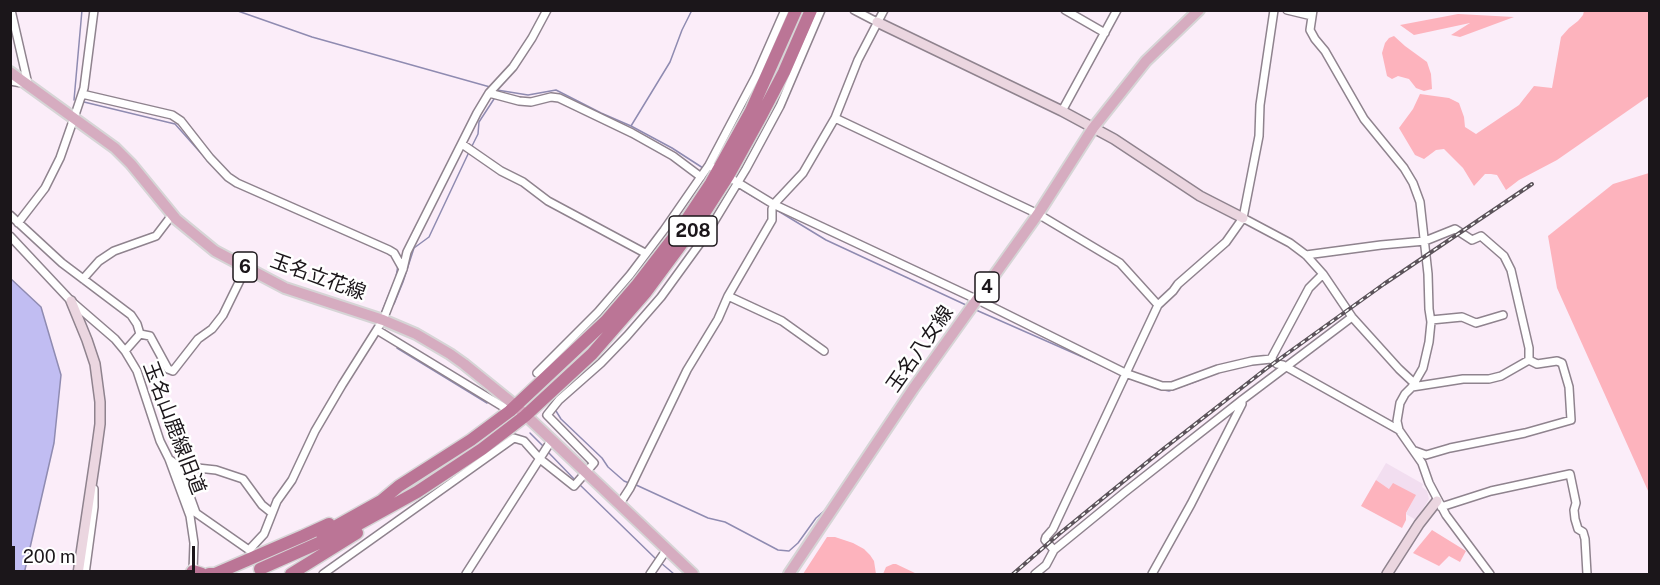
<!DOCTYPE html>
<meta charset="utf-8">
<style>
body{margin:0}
#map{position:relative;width:1660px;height:585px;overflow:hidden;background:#fbedf9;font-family:"Public Sans",sans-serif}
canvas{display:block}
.frame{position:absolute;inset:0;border:12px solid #1b161a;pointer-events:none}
.scale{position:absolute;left:12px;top:546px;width:183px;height:27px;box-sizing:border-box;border:3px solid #1b161a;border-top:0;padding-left:8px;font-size:18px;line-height:21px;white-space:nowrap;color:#1b161a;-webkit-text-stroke:4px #fff;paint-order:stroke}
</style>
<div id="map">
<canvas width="1660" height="585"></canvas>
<div class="frame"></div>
<div class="scale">200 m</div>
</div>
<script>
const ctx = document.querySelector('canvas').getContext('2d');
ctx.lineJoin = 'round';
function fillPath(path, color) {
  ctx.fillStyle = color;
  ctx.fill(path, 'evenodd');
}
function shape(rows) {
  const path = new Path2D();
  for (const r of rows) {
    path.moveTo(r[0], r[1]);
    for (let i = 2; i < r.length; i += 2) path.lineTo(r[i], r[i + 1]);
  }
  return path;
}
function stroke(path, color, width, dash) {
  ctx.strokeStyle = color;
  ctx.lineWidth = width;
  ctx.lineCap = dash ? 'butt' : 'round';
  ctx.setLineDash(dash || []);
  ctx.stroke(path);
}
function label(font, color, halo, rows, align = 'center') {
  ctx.font = font + ' "Public Sans","Noto Sans JP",sans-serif';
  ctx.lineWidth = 5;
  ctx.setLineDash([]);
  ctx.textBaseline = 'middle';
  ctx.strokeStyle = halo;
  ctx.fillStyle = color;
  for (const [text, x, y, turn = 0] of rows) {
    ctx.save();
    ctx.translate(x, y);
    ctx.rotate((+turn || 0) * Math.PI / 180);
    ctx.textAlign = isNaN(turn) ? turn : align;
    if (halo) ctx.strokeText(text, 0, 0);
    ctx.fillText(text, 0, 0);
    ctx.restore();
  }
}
fillPath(shape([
 [1386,463,1423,484,1422,487,1427,491,1429,499,1416,520,1406,514,1415,496,1389,489,1376,480]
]), '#f2def0');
fillPath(shape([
 [1640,11,1649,11,1649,96,1557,160,1519,180,1506,190,1497,175,1491,174,1485,174,1474,186,1463,168,1444,149,1436,150,1424,159,1415,155,1399,128,1413,109,1420,94,1449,98,1459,103,1464,117,1465,127,1476,134,1519,105,1534,86,1552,88,1561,37,1569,28,1578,21,1583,15,1584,11],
 [1458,14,1514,17,1460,37,1451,35,1470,23,1414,35,1400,25],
 [1394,36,1405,46,1427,62,1431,74,1432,89,1424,91,1416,88,1409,79,1398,76,1392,79,1387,76,1382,53,1385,43,1389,38],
 [1649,173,1650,173,1649,493,1557,288,1548,236,1613,184],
 [1376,480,1389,489,1393,483,1416,495,1406,513,1406,520,1402,528,1361,506],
 [1432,530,1466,551,1460,562,1449,556,1439,566,1413,553],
 [827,537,835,537,853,543,864,549,870,555,874,561,876,574,803,574],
 [893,564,896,564,917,574,883,574,886,567]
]), '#fdb3bd');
const water = shape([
 [10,278,41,307,61,375,54,443,24,574,10,574,10,278]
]);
fillPath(water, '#c1bdf2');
stroke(water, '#8f8bb1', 1.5);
stroke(shape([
 [235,10,312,37,490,87],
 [497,90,528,95,556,90,601,113,631,126,672,148,703,168],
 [74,100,82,10],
 [84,102,175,124,207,160],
 [631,126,670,62,682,30,692,10],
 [471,148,478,134,479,122,494,99],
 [742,190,771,207],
 [775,209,826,240,966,305],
 [394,304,403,282,414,248,429,237,469,152],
 [976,310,1103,366],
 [381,314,396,277,398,265],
 [397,348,487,403],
 [1149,385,1159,389,1169,391,1200,380],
 [556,411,561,419,602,458,608,467,624,481,629,483],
 [530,433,545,448],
 [548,452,576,481],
 [579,484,657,560],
 [634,484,708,518,725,522,778,550,789,551,798,543,816,518,824,511],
 [661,563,674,574]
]), '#8f8bb1', 1.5);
const street = shape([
 [854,10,877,22],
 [1065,10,1105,33],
 [1287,10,1312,16],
 [1313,10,1310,30,1315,39,1325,51,1364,119,1404,168,1413,183,1420,202,1428,274,1429,309,1431,322,1429,342,1423,368,1412,387,1405,394,1400,403,1397,421,1399,430],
 [10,81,28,84,11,10],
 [489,93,519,101,531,102,551,97,559,98,632,133,673,156,701,177],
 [82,94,172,115,181,121,210,158,228,177,237,183,389,250,394,253,403,269],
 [1062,111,1117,10],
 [835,118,1038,214,1120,263,1158,305],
 [462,144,501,171,523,182,548,201,645,253],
 [709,165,773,204,978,300,1125,373,1162,386,1172,386,1218,369,1252,361,1271,359,1277,364,1283,365,1399,430,1422,463,1429,483,1446,515,1490,574],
 [10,215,62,263,131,315,137,324,140,334],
 [1243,218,1290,243,1306,255,1323,274,1352,317,1399,369,1414,383],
 [18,223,45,188,60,158,74,118,84,88,94,10],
 [10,236,71,301,115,339,125,351,137,371,160,441,169,459,190,516,194,543,193,571],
 [1306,255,1381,245,1425,241,1455,229,1472,240,1481,236,1504,256,1511,270,1529,348,1529,360],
 [83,279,99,261,114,251,156,236,172,215],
 [1431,320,1462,317,1476,323,1503,315],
 [377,330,510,411],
 [140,334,150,336,168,369,173,371,198,339,212,329,223,315,246,268],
 [125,351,140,334],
 [824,351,782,321,728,296,772,220,772,209,774,204,803,173,835,118,858,60,884,10],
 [1271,359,1309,288,1323,274],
 [537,373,598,312,630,275,664,230,709,165,756,76,785,10],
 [1412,387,1463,379,1489,379,1501,376,1529,360,1537,364,1557,361,1562,363,1569,387,1571,420,1525,433,1450,448,1426,455,1415,451],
 [169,459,179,466,196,513,249,550,264,534,277,501,292,480,315,431,342,385,383,320,403,269,407,252,477,113,489,93,513,67,532,38,547,10],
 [179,466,216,470,243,479,262,505,272,513],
 [619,505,630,488,687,370,718,319,728,296],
 [1441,507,1491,491,1570,474,1576,503,1574,510,1575,519,1578,529,1583,532,1585,539,1587,574],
 [1054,550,1045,540,1046,537,1053,529,1158,305,1173,291,1178,284,1226,242,1243,218,1259,136,1260,105,1274,10],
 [85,574,94,507,94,489],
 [323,574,514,438,524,441,540,459,574,486,594,463,547,415,559,400,601,363,627,336,661,297,706,235,746,169,780,106,821,10],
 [466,574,551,441],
 [650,574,667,549],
 [1035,574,1046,565,1054,550,1125,492,1242,400,1352,317],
 [1152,574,1191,504,1242,404,1242,400]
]);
const secondary = shape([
 [877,22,1062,111,1114,139,1200,196,1243,218],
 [71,301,87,340,95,364,100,402,100,424,96,453,78,574],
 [1387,574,1419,524,1437,501]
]);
const primary = shape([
 [10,72,115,148,131,164,176,219,215,251,285,288,383,320,416,334,450,354,464,364,516,406,693,574],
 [789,574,913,389,1038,214,1093,128,1146,61,1199,10]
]);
const highway = shape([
 [322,534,381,501,399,486,471,440,510,411,606,321,637,285,681,228,711,183,751,111,796,10],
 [260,569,348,530,417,492,482,449,525,416,592,354,646,292,703,215,728,176,761,116,784,72,811,10],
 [191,574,193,571,202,574],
 [209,574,215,574,303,536,329,524],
 [291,574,357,533]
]);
stroke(street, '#8f838e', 10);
stroke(secondary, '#8f838e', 12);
stroke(primary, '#d6d5d6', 14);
stroke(highway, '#d6d5d6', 15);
stroke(street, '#fff', 7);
stroke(secondary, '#ebd6e0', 9);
stroke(primary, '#d6acc0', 10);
stroke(highway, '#bb7596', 12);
const rail = shape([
 [1013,574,1059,534,1162,450,1267,368,1384,284,1532,184]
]);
stroke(rail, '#5b535a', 4);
stroke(rail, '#fff', 1.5, [4.5]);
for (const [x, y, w] of [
 [693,231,48],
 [245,267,24],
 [987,287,24]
]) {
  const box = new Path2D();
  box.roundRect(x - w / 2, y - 15, w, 30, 4.5);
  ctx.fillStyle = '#fff';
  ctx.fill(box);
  stroke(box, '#1b161a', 1.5);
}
label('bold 18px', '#1b161a', null, [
 ["208",693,231],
 ["6",245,267],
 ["4",987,287]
]);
label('20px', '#1b161a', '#fff', [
 ["玉名立花線",318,277,20],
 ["玉名八女線",920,349,-55],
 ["玉名山鹿線旧道",174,428,69]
]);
</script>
